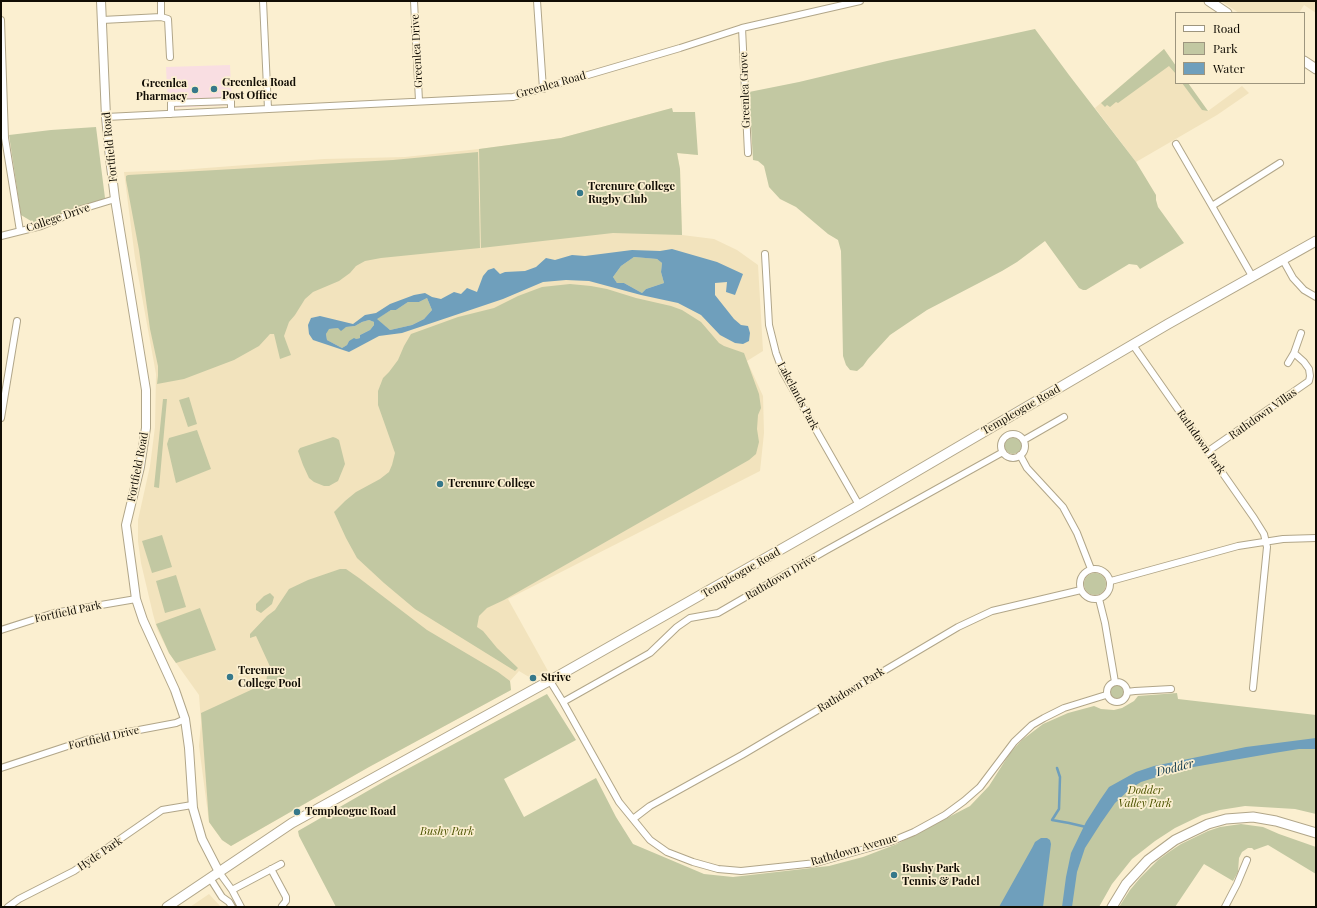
<!DOCTYPE html>
<style>
body{margin:0}
#map{position:relative;width:1317px;height:908px;overflow:hidden;background:#fbefd0;font-family:"Playfair Display",serif}
canvas{display:block}
.frame{position:absolute;inset:0;border:2px solid #110d04;pointer-events:none}
.legend{position:absolute;left:1175px;top:12px;width:130px;height:72px;box-sizing:border-box;background:#fbefd0;border:1px solid #9d957e;margin:0;padding:5px 7px;list-style:none;font-size:12px;color:#110d04}
.legend li{display:flex;align-items:center;gap:8px;height:20px}
.legend b{width:20px;border:1px solid #9d957e}
</style>
<div id="map">
<canvas width="1317" height="908"></canvas>
<div class="frame"></div>
<ul class="legend">
<li><b style="height:5px;background:#fff"></b>Road</li>
<li><b style="height:11px;background:#c2c8a2"></b>Park</li>
<li><b style="height:11px;background:#6f9fbc"></b>Water</li>
</ul>
</div>
<script>
const ctx = document.querySelector('canvas').getContext('2d');
ctx.lineJoin = 'round';
function fillPath(path, color) {
  ctx.fillStyle = color;
  ctx.fill(path, 'evenodd');
}
function shape(rows) {
  const path = new Path2D();
  for (const r of rows) {
    if (r.length === 3) {
      path.moveTo(r[0] + r[2], r[1]);
      path.arc(r[0], r[1], r[2], 0, 2 * Math.PI);
      continue;
    }
    path.moveTo(r[0], r[1]);
    for (let i = 2; i < r.length; i += 2) path.lineTo(r[i], r[i + 1]);
  }
  return path;
}
function stroke(path, color, width, dash) {
  ctx.strokeStyle = color;
  ctx.lineWidth = width;
  ctx.lineCap = dash ? 'butt' : 'round';
  ctx.setLineDash(dash || []);
  ctx.stroke(path);
}
function label(font, color, halo, rows, align = 'center') {
  ctx.font = font + ' "Playfair Display",serif';
  ctx.lineWidth = 3.5;
  ctx.setLineDash([]);
  ctx.textBaseline = 'middle';
  ctx.strokeStyle = halo;
  ctx.fillStyle = color;
  for (const [text, x, y, turn = 0] of rows) {
    ctx.save();
    ctx.translate(x, y);
    ctx.rotate((+turn || 0) * Math.PI / 180);
    ctx.textAlign = isNaN(turn) ? turn : align;
    if (halo) ctx.strokeText(text, 0, 0);
    ctx.fillText(text, 0, 0);
    ctx.restore();
  }
}
fillPath(shape([
 [230,65,232,105,168,108,166,67]
]), '#f9dee2');
fillPath(shape([
 [1221,1,1316,1,1316,13,1304,5,1299,13,1239,13],
 [1164,49,1176,66,1176,83,1188,83,1208,111,1242,86,1249,93,1217,115,1136,162,1095,108],
 [672,108,676,148,698,155,677,153,680,169,682,235,714,239,737,250,758,265,763,351,747,361,763,396,764,433,760,471,508,599,548,671,540,676,529,677,519,671,510,681,511,690,369,767,231,846,222,840,209,822,199,746,201,722,199,695,169,653,157,629,153,614,141,563,138,541,138,520,150,466,155,427,156,374,135,258,124,172,180,170,324,159,405,157,479,149,561,138],
 [209,894,221,907,190,907]
]), '#f2e3bd');
fillPath(shape([
 [1035,29,1069,75,1136,162,1156,195,1156,200,1158,207,1184,243,1140,269,1137,265,1129,264,1086,290,1083,290,1079,288,1045,241,1017,262,1002,271,927,310,890,335,868,359,863,366,857,371,850,370,846,365,843,356,841,251,838,240,828,234,796,207,780,199,769,187,764,166,758,161,753,160,749,92,799,82,887,61],
 [1164,49,1176,66,1176,74,1169,66,1118,103,1116,102,1110,107,1107,105,1105,107,1101,103],
 [1182,83,1188,83,1208,111,1202,110],
 [672,108,673,112,695,112,698,155,677,153,680,169,682,235,613,233,481,248,479,149,561,138],
 [96,127,105,198,103,200,36,224,21,215,9,135,51,130],
 [478,152,480,248,381,258,365,261,356,266,350,273,339,281,313,292,305,299,295,315,289,322,284,336,291,355,280,359,274,334,270,334,259,346,234,360,184,379,157,384,158,376,158,366,150,329,139,250,126,180,126,176,128,175,393,160],
 [634,257,657,259,662,263,661,272,664,283,646,289,642,293,624,283,617,283,613,277,621,266],
 [570,284,591,286,607,289,636,298,671,306,682,310,701,322,719,343,724,346,744,353,759,394,761,408,758,415,757,429,759,442,756,454,749,460,504,600,487,608,479,616,477,627,483,631,497,648,518,668,515,671,415,609,384,583,357,558,346,538,334,512,345,501,356,492,380,479,389,472,392,465,395,453,378,405,378,391,383,378,389,372,398,360,404,346,411,334,458,317,494,308,518,296,542,287],
 [427,298,432,310,424,319,412,325,390,330,376,319,391,310,396,310,408,302,419,302],
 [369,320,374,322,374,325,370,330,360,335,360,338,349,341,347,345,342,348,327,340,326,334,328,329,355,326,362,322],
 [189,397,197,424,188,427,179,400],
 [163,399,167,399,159,488,154,487],
 [197,430,211,469,176,483,167,444,169,438],
 [1013,445,9],
 [333,437,336,438,339,440,345,464,338,481,329,486,324,486,314,482,309,478,303,465,298,451,300,448],
 [162,535,172,567,152,573,142,541],
 [340,569,346,569,359,578,427,630,498,672,510,681,511,690,369,767,231,846,222,840,209,822,201,713,266,683,267,676,273,673,256,636,250,638,250,634,267,616,275,610,289,589,308,580],
 [1095,584,11],
 [176,575,186,607,165,613,156,581],
 [270,593,274,597,272,604,261,613,256,610,256,604,264,596],
 [200,608,216,650,176,663,169,653,156,624],
 [1117,692,9],
 [1177,693,1178,699,1316,715,1316,814,1295,809,1245,806,1220,810,1202,815,1175,828,1155,841,1132,859,1112,884,1099,907,336,907,299,836,298,831,385,781,547,694,576,740,504,779,524,817,596,778,616,817,633,844,704,874,733,877,829,866,863,857,897,844,970,806,989,786,1010,753,1022,740,1043,724,1068,713,1094,706,1101,709,1114,710,1122,708,1134,701,1138,696],
 [1241,824,1263,827,1279,834,1316,847,1316,874,1268,845,1254,850,1252,848,1248,848,1242,852,1239,858,1238,872,1233,881,1204,864,1175,907,1119,907,1130,890,1140,878,1158,860,1169,852,1181,844,1208,831,1220,827]
]), '#c2c8a2');
fillPath(shape([
 [672,249,717,262,743,274,735,295,726,292,727,282,715,283,715,295,734,319,741,325,748,326,750,333,749,341,743,344,735,343,720,335,701,315,678,303,641,295,589,281,566,280,543,282,503,299,402,333,379,336,349,352,313,340,309,334,308,325,311,318,320,316,353,324,365,315,376,313,390,304,414,295,425,293,432,297,441,299,454,292,461,294,467,288,477,292,483,276,488,270,494,268,500,274,505,272,525,271,536,267,546,258,555,260,572,255,585,256,632,250,660,251],
 [634,257,657,259,662,263,661,272,664,283,646,289,642,293,624,283,617,283,613,277,621,266],
 [427,298,432,310,424,319,412,325,390,330,377,319,391,310,396,310,408,302,419,302],
 [369,320,374,322,374,325,370,330,360,335,360,338,356,339,354,338,349,341,347,345,342,348,327,340,326,334,329,329,338,328,341,331,346,327,355,326,362,322],
 [1316,738,1316,749,1299,749,1274,753,1182,769,1141,782,1130,789,1115,803,1101,823,1085,848,1077,872,1072,907,1062,907,1066,877,1071,853,1086,822,1100,800,1109,787,1136,772,1154,766,1246,747],
 [1041,838,1047,838,1050,840,1051,844,1043,907,999,907,1032,848,1035,842]
]), '#6f9fbc');
stroke(shape([
 [1057,768,1060,777,1059,809,1052,820,1069,823,1086,827]
]), '#6f9fbc', 2.5);
const minor = shape([
 [161,1,161,17],
 [263,1,268,109],
 [414,1,419,101],
 [537,1,543,89],
 [1,20,5,138,20,231],
 [102,20,161,17,168,19,170,57],
 [742,28,748,153],
 [171,114,171,103,231,101,231,111],
 [106,117,513,97,680,48,742,28,860,1],
 [1176,144,1212,206],
 [1,236,41,226,82,209,115,199],
 [765,254,769,325,776,353,783,372,859,505],
 [1283,260,1293,278,1304,290,1316,297],
 [1252,276,1212,206,1280,163],
 [1133,345,1254,518,1264,534,1267,547,1253,688],
 [1288,363,1294,353,1301,333],
 [1,418,17,321],
 [1013,446,12],
 [1024,440,1064,417],
 [1207,452,1309,381,1310,376,1309,369,1304,362,1294,353],
 [1020,455,1027,468,1063,507,1077,533,1091,569],
 [1095,584,15],
 [1111,581,1238,546,1283,539,1316,538],
 [1099,599,1105,623,1115,682],
 [1,630,54,613,136,599],
 [550,681,563,702,619,802,650,840,667,852,693,862,718,869,741,871,816,863,890,842,914,832,945,815,964,801,980,787,1014,742,1032,725,1044,718,1064,708,1106,695],
 [1117,692,10],
 [1127,692,1135,691,1171,689],
 [563,702,650,653,677,627,690,618,718,613,825,551,1003,452],
 [1,768,86,740,176,723,185,719],
 [633,819,650,806,742,755,958,627,992,611,1081,590],
 [271,869,286,897,286,901,282,906],
 [219,872,232,890,241,907],
 [210,878,222,897,229,902,232,907],
 [232,890,281,864],
 [8,907,19,899,74,871,162,810,192,805],
 [1225,907,1237,884,1247,860]
]);
const tertiary = shape([
 [101,1,106,117,110,158,115,199,146,390,146,428,140,467,126,525,133,576,136,599,143,620,175,690,185,719,189,748,193,808,202,839,219,872]
]);
const secondary = shape([
 [1209,1,1227,13],
 [1304,61,1316,69],
 [167,907,292,823,558,676,859,505,1168,324,1316,241],
 [1112,907,1126,884,1148,860,1175,840,1208,824,1226,819,1253,817,1276,821,1316,833]
]);
stroke(minor, '#b1a689', 8);
stroke(tertiary, '#b1a689', 10);
stroke(secondary, '#b1a689', 11);
stroke(minor, '#fff', 6);
stroke(tertiary, '#fff', 8);
stroke(secondary, '#fff', 9);
for (const [x, y, r, color] of [
 [214,89,4,"#36788a"],
 [195,90,4,"#36788a"],
 [580,193,4,"#36788a"],
 [440,484,4,"#36788a"],
 [230,677,4,"#36788a"],
 [533,678,4,"#36788a"],
 [297,812,4,"#36788a"],
 [894,875,4,"#36788a"]
]) {
  const dot = new Path2D();
  dot.arc(x, y, r, 0, 2 * Math.PI);
  ctx.fillStyle = color;
  ctx.fill(dot);
  stroke(dot, '#fbefd0', 1.5);
}
label('11px', '#110d04', '#fbefd0', [
 ["Greenlea Drive",417,51,-93],
 ["Greenlea Road",551,85,-16],
 ["Greenlea Grove",745,90,-92],
 ["Fortfield Road",110,147,-96],
 ["College Drive",58,218,-19],
 ["Lakelands Park",798,396,62],
 ["Templeogue Road",1021,410,-30],
 ["Rathdown Villas",1263,414,-35],
 ["Rathdown Park",1201,442,55],
 ["Fortfield Road",138,467,-79],
 ["Templeogue Road",741,573,-30],
 ["Rathdown Drive",781,577,-30],
 ["Fortfield Park",68,612,-12],
 ["Rathdown Park",851,690,-31],
 ["Fortfield Drive",104,738,-13],
 ["Rathdown Avenue",854,850,-16],
 ["Hyde Park",100,854,-34]
]);
label('bold 11px', '#110d04', '#fbefd0', [
 ["Greenlea Road",222,83],
 ["Post Office",222,96],
 ["Greenlea",187,84,"right"],
 ["Pharmacy",187,97,"right"],
 ["Terenure College",588,187],
 ["Rugby Club",588,200],
 ["Terenure College",448,484],
 ["Terenure",238,671],
 ["College Pool",238,684],
 ["Strive",541,678],
 ["Templeogue Road",305,812],
 ["Bushy Park",902,869],
 ["Tennis & Padel",902,882]
], 'left');
label('italic 11px', '#4c5300', '#fbefd0', [
 ["Dodder",1145,791],
 ["Valley Park",1145,804],
 ["Bushy Park",447,832]
]);
label('italic 12px', '#0b344a', '#fbefd0', [
 ["Dodder",1175,768,-14]
]);
</script>
